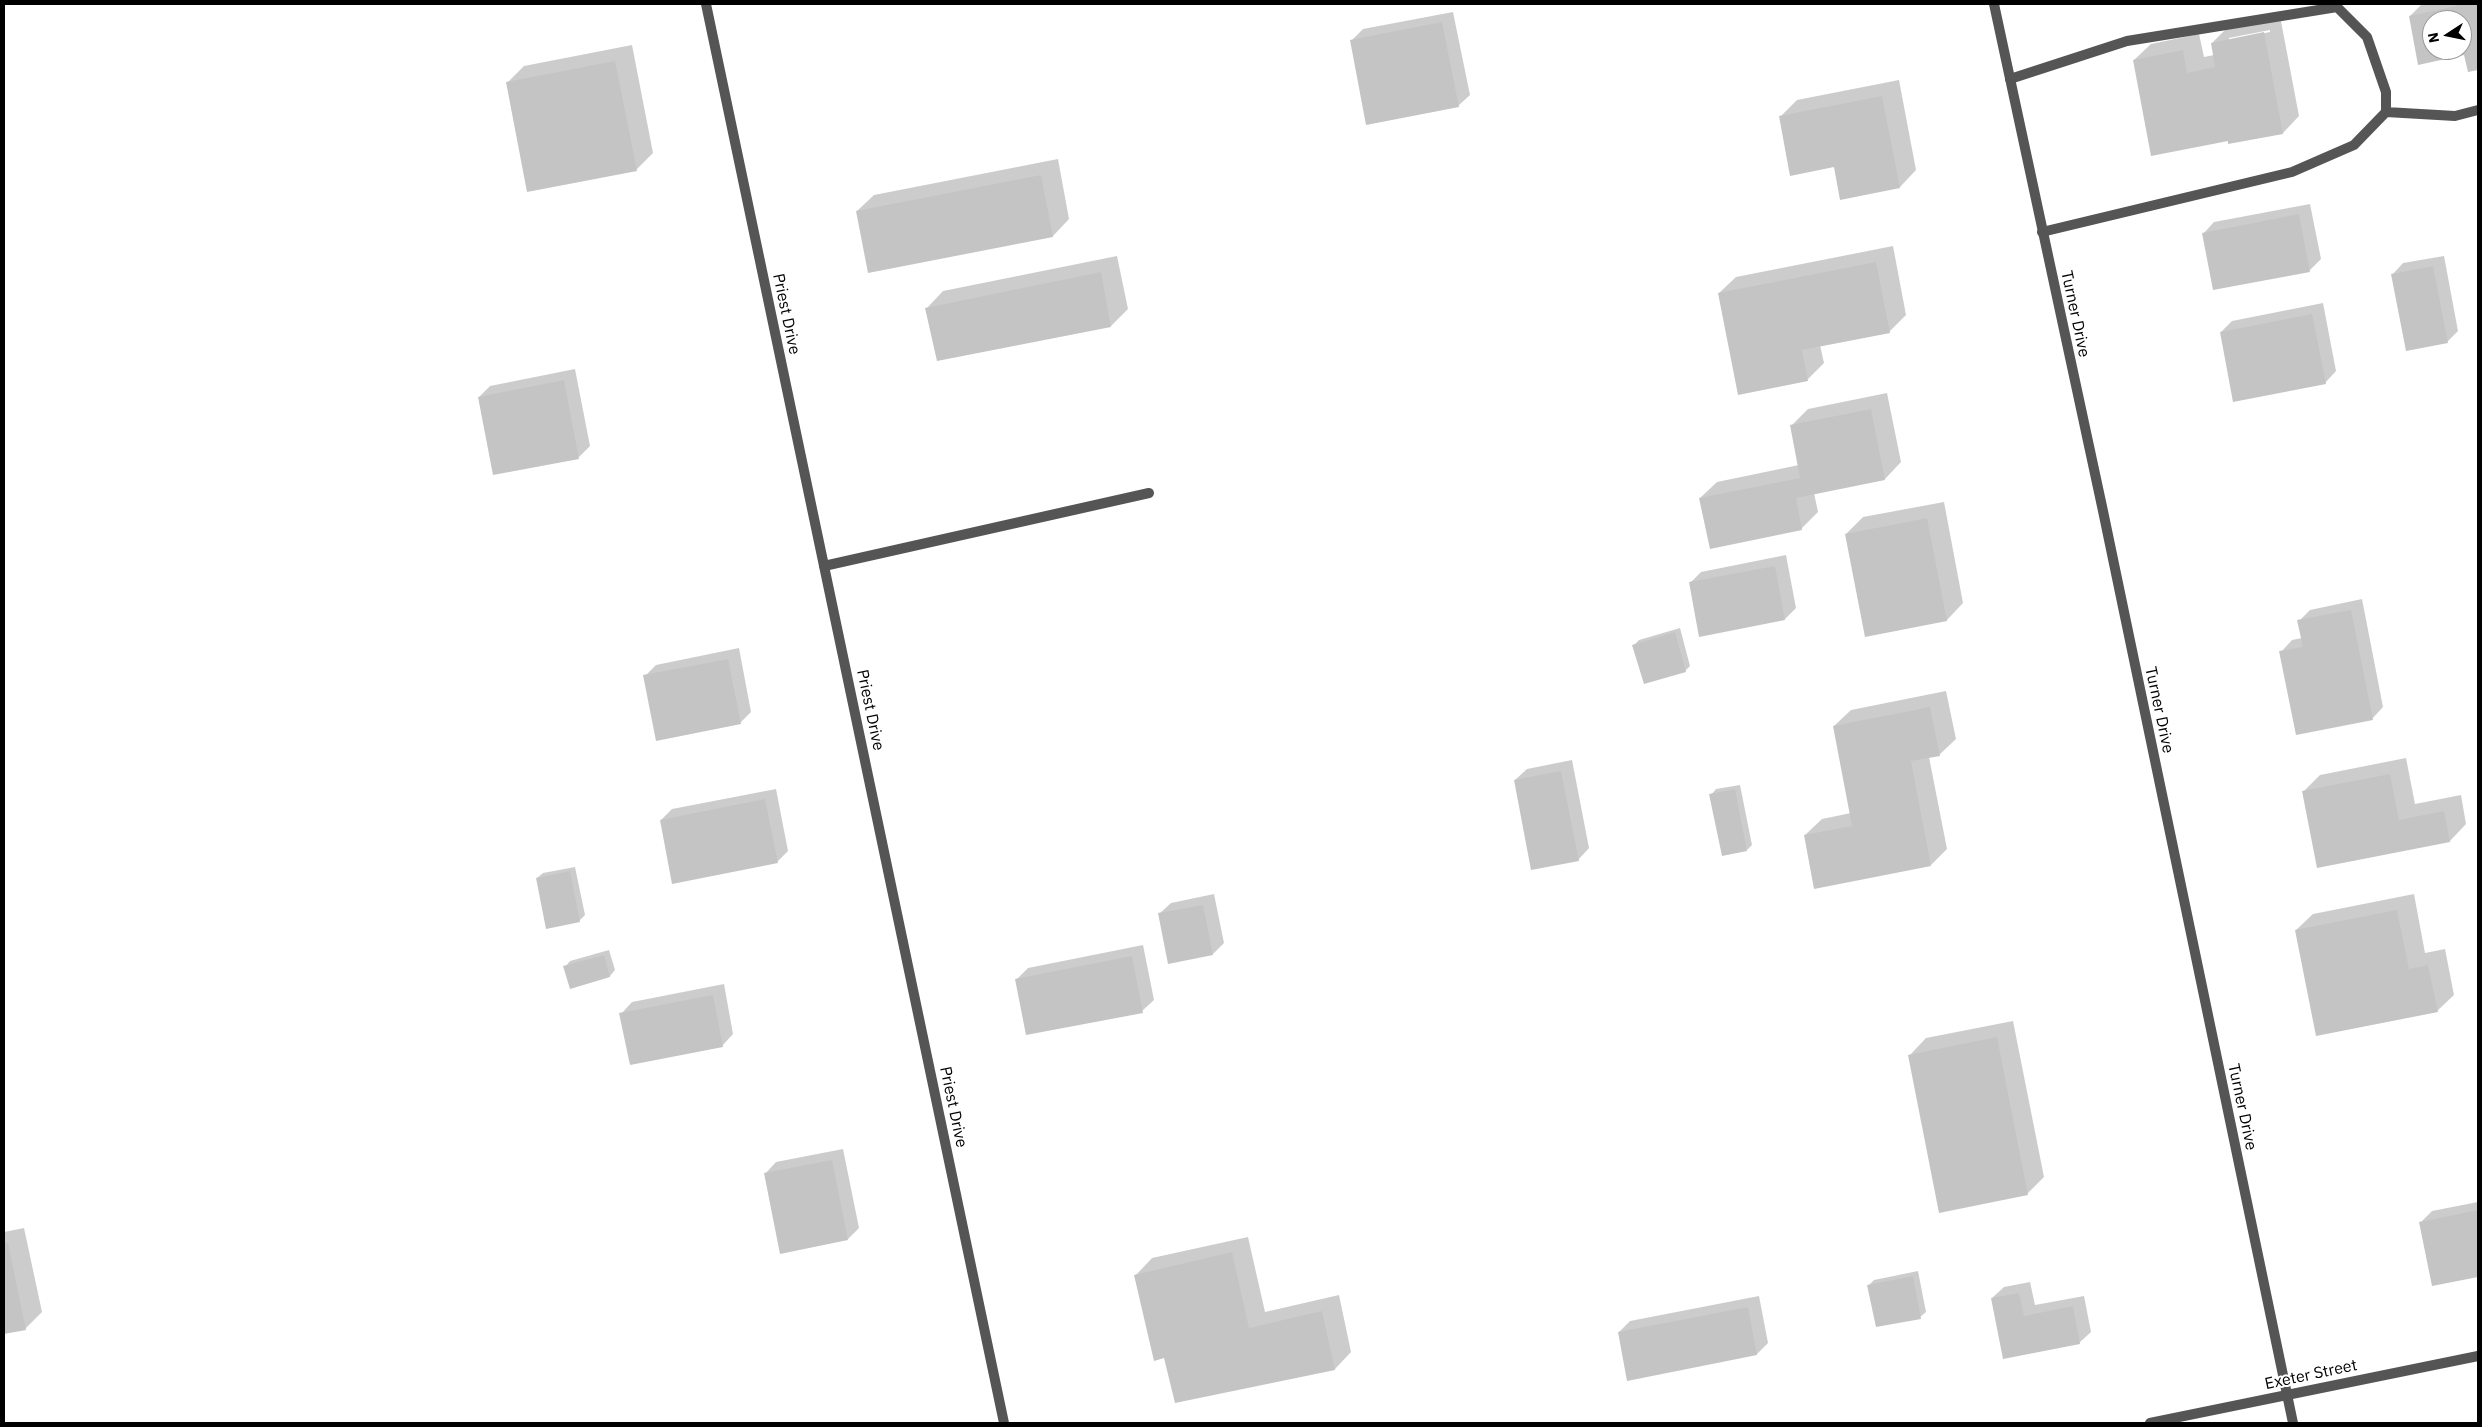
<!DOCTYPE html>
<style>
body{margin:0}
#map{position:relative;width:2482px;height:1427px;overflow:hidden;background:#fff;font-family:"IBM Plex Sans",sans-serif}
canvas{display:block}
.frame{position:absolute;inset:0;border:5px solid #000;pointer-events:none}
.north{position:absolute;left:2422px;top:10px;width:50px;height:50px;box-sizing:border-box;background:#fff;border:1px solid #999;border-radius:50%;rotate:259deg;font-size:14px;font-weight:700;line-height:20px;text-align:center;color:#000}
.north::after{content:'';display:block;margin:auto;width:18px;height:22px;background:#000;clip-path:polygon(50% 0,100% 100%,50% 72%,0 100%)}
</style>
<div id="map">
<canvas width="2482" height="1427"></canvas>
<div class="frame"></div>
<div class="north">N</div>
</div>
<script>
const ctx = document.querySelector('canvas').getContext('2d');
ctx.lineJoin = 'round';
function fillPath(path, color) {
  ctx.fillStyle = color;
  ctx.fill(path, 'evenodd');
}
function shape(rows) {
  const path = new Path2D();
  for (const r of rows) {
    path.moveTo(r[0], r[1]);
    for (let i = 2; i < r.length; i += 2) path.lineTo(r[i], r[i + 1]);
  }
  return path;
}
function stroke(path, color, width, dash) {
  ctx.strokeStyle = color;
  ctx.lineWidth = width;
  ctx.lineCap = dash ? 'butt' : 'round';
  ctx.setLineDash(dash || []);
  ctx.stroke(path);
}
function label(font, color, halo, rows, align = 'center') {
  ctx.font = font + ' "IBM Plex Sans",sans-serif';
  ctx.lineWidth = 4;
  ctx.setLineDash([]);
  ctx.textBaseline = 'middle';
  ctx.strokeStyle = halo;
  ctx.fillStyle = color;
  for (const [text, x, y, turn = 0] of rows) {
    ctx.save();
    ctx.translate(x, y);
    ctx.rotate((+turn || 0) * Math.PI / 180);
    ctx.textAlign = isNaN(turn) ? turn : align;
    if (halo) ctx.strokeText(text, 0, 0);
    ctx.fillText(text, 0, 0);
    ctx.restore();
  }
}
fillPath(shape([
 [2422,4,2478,4,2478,68,2469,70,2465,54,2419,64,2410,16],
 [2432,20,2462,20,2462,50,2432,50],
 [1453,12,1470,95,1458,106,1351,41,1363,29],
 [2280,16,2299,116,2283,133,2229,143,2229,140,2134,60,2151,44,2199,34,2204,57,2214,55,2212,43,2229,26],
 [2270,30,2270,32,2229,40,2229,38],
 [632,45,653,153,636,170,507,83,524,66],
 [1899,80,1916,170,1900,187,1835,166,1780,117,1797,100],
 [1058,159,1069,219,1053,236,857,211,874,195],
 [2310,204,2321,259,2310,270,2203,234,2214,222],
 [1893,246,1906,315,1889,332,1820,345,1824,363,1807,380,1719,293,1736,277],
 [1117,256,1128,309,1111,326,938,360,927,308,943,291],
 [2444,256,2458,331,2447,342,2392,275,2403,263],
 [2323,303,2336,371,2325,383,2221,332,2232,321],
 [575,369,590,446,579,457,479,397,490,386],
 [1887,393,1901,462,1885,479,1814,493,1818,512,1801,529,1700,498,1717,482,1799,465,1791,426,1808,409],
 [1944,502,1963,603,1947,620,1866,635,1846,534,1863,517],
 [1786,555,1796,608,1785,619,1690,583,1701,572],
 [2362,599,2383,707,2372,719,2281,652,2292,640,2302,638,2299,621,2310,610],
 [1680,628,1690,666,1685,671,1634,645,1639,640],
 [739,648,751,712,740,723,645,676,656,665],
 [1946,691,1956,739,1939,755,1929,757,1947,849,1931,865,1805,835,1822,819,1851,813,1834,726,1851,710],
 [2406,758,2415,804,2461,795,2466,824,2450,841,2303,792,2320,775],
 [1572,760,1589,848,1578,860,1515,780,1527,769],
 [1740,785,1752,845,1747,850,1711,795,1716,789],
 [776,789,788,851,777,862,661,820,672,809],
 [575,867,585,915,579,921,537,878,543,873],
 [1214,894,1224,943,1213,954,1159,914,1171,903],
 [2414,894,2425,953,2445,949,2454,995,2437,1011,2296,930,2313,914],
 [1143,945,1154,1000,1142,1011,1017,979,1028,968],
 [609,950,615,970,610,976,565,967,570,961],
 [724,984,733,1034,722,1046,621,1014,632,1002],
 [2013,1021,2044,1177,2027,1194,1910,1055,1926,1038],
 [843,1149,859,1228,848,1239,765,1174,776,1162],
 [2478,1202,2478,1275,2433,1284,2421,1222,2432,1211],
 [24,1228,42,1312,25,1329,4,1333,4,1232],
 [1248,1237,1265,1312,1339,1295,1351,1352,1335,1369,1165,1356,1136,1275,1152,1258],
 [1918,1271,1926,1312,1920,1317,1869,1285,1874,1280],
 [2030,1282,2035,1305,2084,1296,2091,1332,2079,1343,2004,1358,1992,1298,2004,1287],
 [1759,1296,1768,1343,1757,1354,1619,1332,1630,1321]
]), '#0003');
fillPath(shape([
 [2455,4,2478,4,2478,70,2468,72,2464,55,2418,65,2409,16,2456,6],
 [2432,20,2462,20,2462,50,2432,50],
 [1442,22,1459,107,1366,125,1350,40],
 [2264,32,2283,134,2228,144,2228,141,2151,156,2133,60,2183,50,2187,73,2215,67,2211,43],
 [615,61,637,171,527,192,506,82],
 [1882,96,1900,188,1840,200,1834,167,1790,176,1779,116],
 [1041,175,1053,237,868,273,856,211],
 [2299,214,2310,272,2213,290,2202,233],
 [1876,262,1890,333,1802,350,1808,381,1738,395,1718,293],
 [2433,266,2448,343,2406,351,2391,274],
 [1101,272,1111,327,937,361,925,308],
 [2312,314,2326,384,2233,402,2220,332],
 [564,380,579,459,493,475,478,397],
 [1871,409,1885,480,1796,498,1802,530,1710,549,1699,498,1800,478,1790,425],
 [1927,518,1947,621,1865,637,1845,534],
 [1775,566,1785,620,1699,637,1689,582],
 [2351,610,2373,720,2296,735,2279,651,2303,647,2297,620],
 [1675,632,1686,672,1644,684,1632,645],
 [728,659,741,724,656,741,643,675],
 [1930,707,1940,756,1911,761,1931,866,1814,889,1804,835,1852,826,1833,726],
 [1561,771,1579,861,1531,870,1514,780],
 [2390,774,2399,820,2444,811,2450,842,2317,868,2302,791],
 [1735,789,1747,851,1722,856,1709,794],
 [765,799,778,863,672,884,660,820],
 [570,871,580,922,546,929,536,878],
 [1203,905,1213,955,1168,964,1158,913],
 [2397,910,2409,969,2428,965,2438,1012,2316,1036,2295,930],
 [604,955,610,977,570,989,563,966],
 [1132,956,1143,1013,1026,1035,1015,979],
 [713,995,723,1047,630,1065,619,1013],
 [1997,1037,2028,1195,1939,1213,1908,1055],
 [832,1160,848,1240,780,1254,764,1173],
 [2478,1210,2478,1277,2432,1286,2419,1222],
 [8,1243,26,1330,4,1334,4,1244],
 [1232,1252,1249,1328,1322,1311,1335,1370,1175,1403,1164,1358,1154,1361,1134,1275],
 [1913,1276,1921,1319,1876,1327,1867,1285],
 [2019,1293,2024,1316,2073,1306,2080,1344,2003,1359,1991,1298],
 [1748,1307,1757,1355,1627,1381,1618,1332]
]), '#c4c4c4');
stroke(shape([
 [2010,79,2127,41,2337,7,2367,37,2386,92,2386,112,2354,145,2292,172,2042,232],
 [2386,112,2455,116,2478,110],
 [824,566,1149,493]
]), '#555', 10);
stroke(shape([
 [706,4,1004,1423],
 [1994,4,2103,511,2293,1423],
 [2150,1423,2478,1356]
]), '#555', 10);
label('16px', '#000', '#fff', [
 ["Priest Drive",786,314,78],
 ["Turner Drive",2075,314,78],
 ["Priest Drive",870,710,78],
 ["Turner Drive",2159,710,78],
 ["Priest Drive",953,1107,78],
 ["Turner Drive",2242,1107,78],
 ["Exeter Street",2311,1375,-12]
]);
</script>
